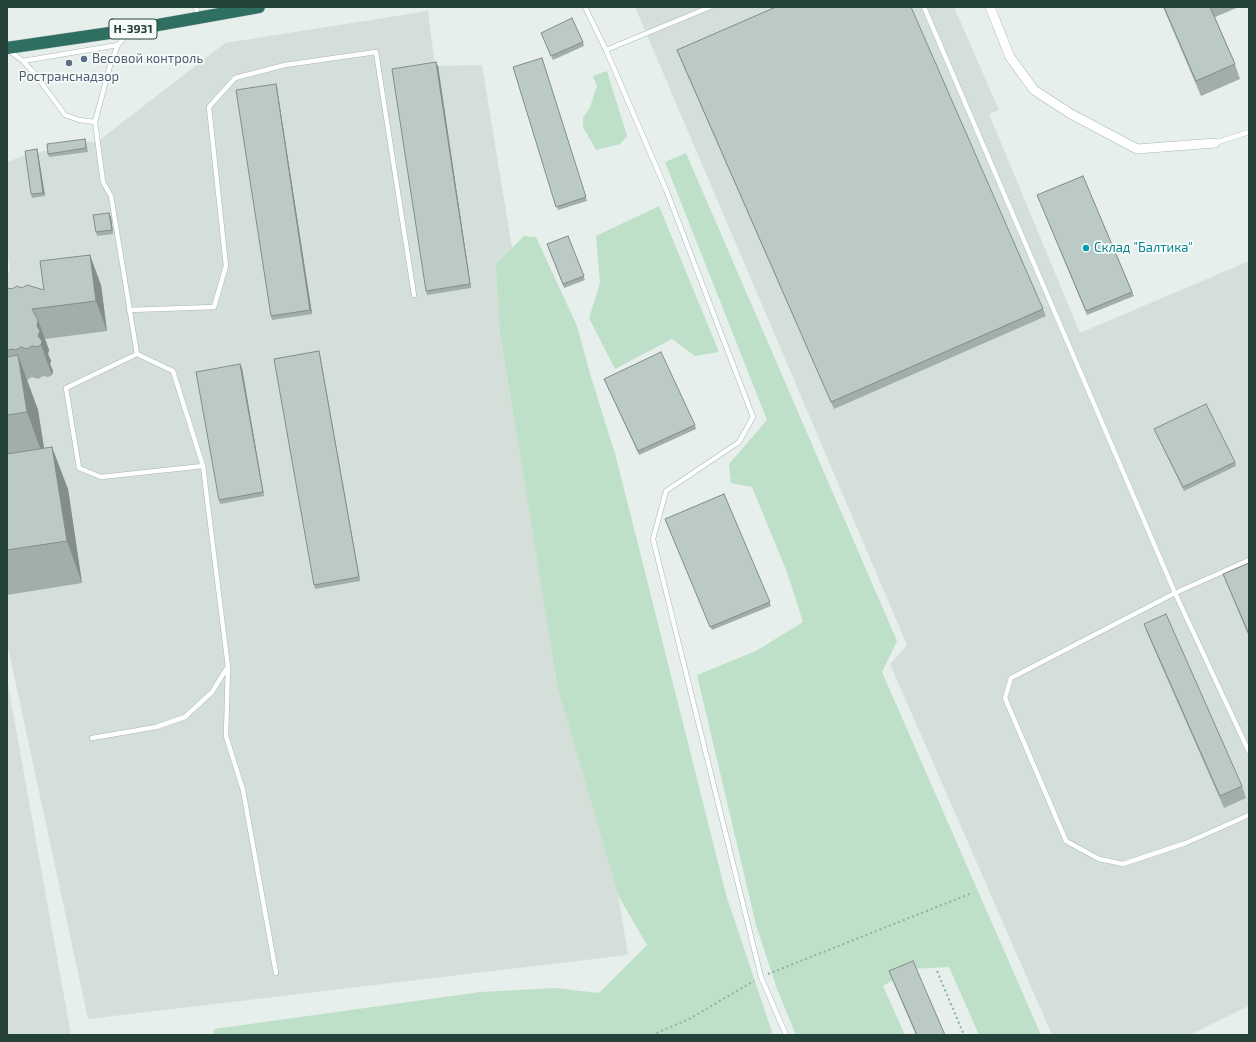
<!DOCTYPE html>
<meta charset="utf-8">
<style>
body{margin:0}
#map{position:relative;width:1256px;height:1042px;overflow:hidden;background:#e6efeb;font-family:"Exo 2",sans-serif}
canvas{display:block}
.frame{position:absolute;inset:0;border:8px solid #24423a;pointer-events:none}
</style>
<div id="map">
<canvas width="1256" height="1042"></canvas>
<div class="frame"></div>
</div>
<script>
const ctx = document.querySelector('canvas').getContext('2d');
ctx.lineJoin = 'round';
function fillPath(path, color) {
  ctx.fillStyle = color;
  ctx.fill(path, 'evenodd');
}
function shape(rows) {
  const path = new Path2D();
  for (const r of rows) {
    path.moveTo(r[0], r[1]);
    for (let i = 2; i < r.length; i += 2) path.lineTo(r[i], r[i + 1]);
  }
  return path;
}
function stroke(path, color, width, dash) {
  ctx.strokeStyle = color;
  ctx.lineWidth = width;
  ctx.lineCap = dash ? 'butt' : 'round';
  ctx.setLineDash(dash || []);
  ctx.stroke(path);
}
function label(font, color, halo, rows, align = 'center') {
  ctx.font = font + ' "Exo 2",sans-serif';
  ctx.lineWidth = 3.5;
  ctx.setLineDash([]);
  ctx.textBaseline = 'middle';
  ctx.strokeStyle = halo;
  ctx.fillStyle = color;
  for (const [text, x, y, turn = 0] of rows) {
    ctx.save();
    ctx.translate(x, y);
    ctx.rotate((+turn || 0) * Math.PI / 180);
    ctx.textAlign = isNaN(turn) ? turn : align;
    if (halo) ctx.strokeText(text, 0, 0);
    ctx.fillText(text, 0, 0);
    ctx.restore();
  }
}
fillPath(shape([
 [635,7,954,7,999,110,989,114,1080,333,1249,261,1249,1006,1189,1035,1052,1035,890,664,907,645],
 [428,11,435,66,482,65,628,955,88,1019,7,643,7,272,10,271,7,246,7,162,26,155,86,142,97,142,225,43],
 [7,679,71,1035,7,1035]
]), '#d4dfda');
fillPath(shape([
 [607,71,627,136,620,144,596,150,583,127,583,118,590,107,597,86,593,76],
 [686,153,897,641,882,672,1041,1035,979,1035,949,967,911,969,883,986,905,1035,796,1035,777,989,756,925,697,675,756,651,803,622,787,572,752,487,731,483,729,464,767,420,665,162],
 [659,206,719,352,695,356,672,339,615,369,589,318,600,283,596,236],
 [524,236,536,237,577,326,591,377,616,457,727,898,773,1035,213,1035,214,1029,480,992,554,988,599,993,647,945,619,897,558,688,500,331,496,264]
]), '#bfe0c8');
const lane = shape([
 [196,7,198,17],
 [585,7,606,50,667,192,753,417,739,442,666,491,653,539,761,977,786,1035],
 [924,7,1175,593,1011,678,1005,698,1066,841,1099,859,1123,864,1186,843,1249,815],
 [128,33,118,45,111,62,95,122,103,182,111,196,137,354,66,388,79,468,101,477,203,466,173,371,137,354],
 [8,50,23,61,35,74,65,115,79,120,95,122],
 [606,50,710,7],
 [23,61,118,45],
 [1215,143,1249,132],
 [129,310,214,307,226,266,209,107,235,78,285,65,376,52,414,295],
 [203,466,228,667,226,736,243,790,276,973],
 [1249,560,1175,593,1249,752],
 [92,738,156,727,185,717,212,692,227,668]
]);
const street = shape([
 [990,7,1010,57,1034,90,1071,114,1137,149,1215,143]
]);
const highway = shape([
 [7,48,130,30,259,7]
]);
stroke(lane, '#a8b8b2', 5.5);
stroke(street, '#a8b8b2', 10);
stroke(highway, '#c2cac8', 13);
stroke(shape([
 [937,971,964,1035],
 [768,974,972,893],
 [652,1035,689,1019,754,981]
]), '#86b3a5', 2, [2, 3]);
stroke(lane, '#fff', 4.5);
stroke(street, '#fff', 9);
stroke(highway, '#2f6f62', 12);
fillPath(shape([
 [1163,7,1239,7,1215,17,1235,64,1240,79,1201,96],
 [541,33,583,42,584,46,553,60],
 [677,50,1043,309,1046,316,834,409,680,58],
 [542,58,587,201,558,210,513,67],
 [438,66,471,288,427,295,426,291],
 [277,88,312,314,272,320,271,316],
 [85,139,86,142,88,152,49,157,48,154],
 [37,149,38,153,45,196,32,198,31,194],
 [1083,176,1134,296,1087,315,1037,195],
 [111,217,113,234,97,236,96,232],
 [568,236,585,280,564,288,547,244],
 [101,285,107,331,45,339,49,350,48,354,51,361,50,364,53,371,52,375,48,377,43,376,38,379,32,377,27,380,38,410,44,448,68,489,82,583,7,595,7,288,12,289,22,288,44,290],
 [319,351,320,355,360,581,315,589,314,585],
 [242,368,264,496,220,504,219,500],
 [604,379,695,425,696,429,639,455],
 [1154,429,1235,462,1236,466,1184,491],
 [724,494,771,606,712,630,665,519],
 [1249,563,1249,637,1232,596,1223,574],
 [1144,624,1242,786,1246,798,1224,808,1148,635],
 [889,971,945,1035,916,1035,895,986]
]), '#a1aea9');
fillPath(shape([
 [436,62,438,66,471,288,470,284],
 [276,84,277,88,312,314,310,310],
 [37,149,38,153,45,196,43,193],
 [109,213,111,217,113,234,112,230],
 [90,255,101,285,107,331,96,301],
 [38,320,49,350,48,354,51,361,50,364,53,371,52,375,41,345,38,336,37,326],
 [319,351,320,355,360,581,359,577],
 [18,355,38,410,47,467,27,412],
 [240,364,242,368,264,496,263,492],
 [52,447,68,489,82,583,67,541]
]), '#838d89');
const building = shape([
 [776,7,911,7,1043,309,831,402,677,50,776,7],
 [1164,7,1210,7,1235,64,1196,81,1164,7],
 [572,18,583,42,551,56,541,33,572,18],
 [542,58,586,197,556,207,513,67,542,58],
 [436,62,470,284,426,291,392,69,436,62],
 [276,84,310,310,271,316,236,90,276,84],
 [85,139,86,148,48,154,47,144,85,139],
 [37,149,43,193,31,194,25,151,37,149],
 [1083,176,1132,292,1086,311,1037,195,1083,176],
 [109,213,112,230,96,232,93,215,109,213],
 [568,236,584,276,563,284,547,244,568,236],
 [90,255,96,301,32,309,38,320,37,326,40,331,38,336,42,341,41,345,37,347,32,346,27,349,21,347,16,350,11,349,7,351,7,288,12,289,17,286,22,288,27,285,44,290,40,261,90,255],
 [319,351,359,577,314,585,274,359,319,351],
 [661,352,695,425,638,451,604,379,661,352],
 [18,355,27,412,7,415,7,357,18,355],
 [240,364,263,492,219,500,196,372,240,364],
 [1206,404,1235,462,1183,487,1154,429,1206,404],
 [52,447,67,541,7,550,7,454,52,447],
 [724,494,770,602,710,627,665,519,724,494],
 [1249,563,1249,634,1223,574,1249,563],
 [1166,614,1242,786,1220,796,1144,624,1166,614],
 [913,961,945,1035,917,1035,889,971,913,961]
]);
fillPath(building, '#bbcac4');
stroke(building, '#838d89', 1);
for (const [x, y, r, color] of [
 [84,59,4,"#5c6f8a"],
 [69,63,4,"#5c6f8a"],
 [1086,248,4,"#0f9aa8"]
]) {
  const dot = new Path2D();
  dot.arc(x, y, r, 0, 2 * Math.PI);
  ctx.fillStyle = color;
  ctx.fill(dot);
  stroke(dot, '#f7fbf9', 1.5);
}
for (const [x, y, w] of [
 [133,29,48]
]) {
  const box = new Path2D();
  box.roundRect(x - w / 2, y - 10, w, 20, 3);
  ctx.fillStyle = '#f7fbf9';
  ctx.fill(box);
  stroke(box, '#24423a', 1);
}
label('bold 12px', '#24423a', null, [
 ["Н-3931",133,29]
]);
label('13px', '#4e5e75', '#f7fbf9', [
 ["Весовой контроль",92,59],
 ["Ространснадзор",69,77,"center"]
], 'left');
label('13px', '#0d838f', '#f7fbf9', [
 ["Склад \"Балтика\"",1094,248]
], 'left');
</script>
